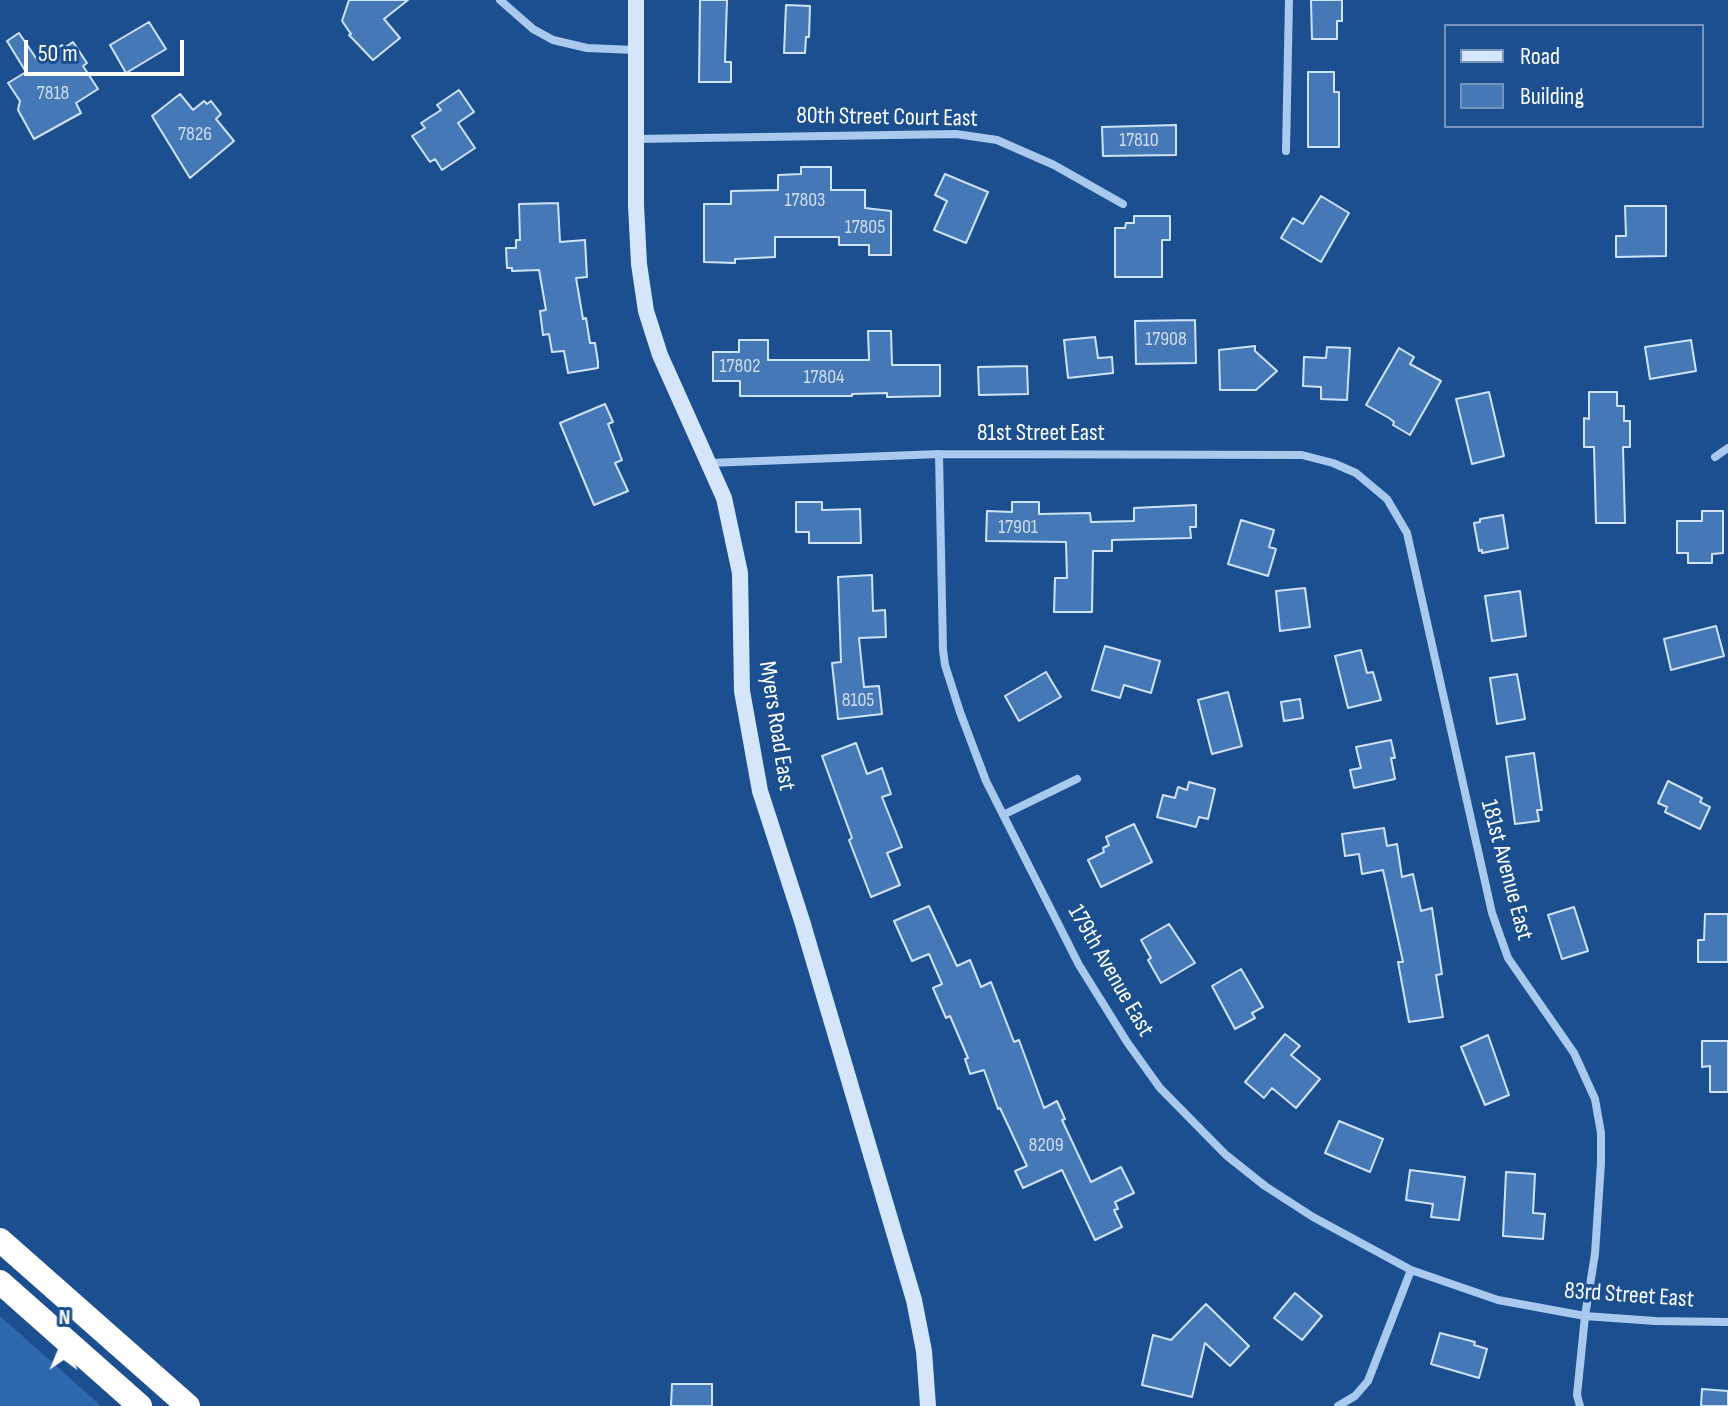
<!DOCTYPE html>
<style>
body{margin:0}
#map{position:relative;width:1728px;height:1406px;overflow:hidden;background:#1b4f8f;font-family:"Sofia Sans Condensed",sans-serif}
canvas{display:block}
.legend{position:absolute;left:1444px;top:24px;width:260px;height:104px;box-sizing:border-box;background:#1b4f8f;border:2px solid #7695bc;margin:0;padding:10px 14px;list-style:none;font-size:24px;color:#fff}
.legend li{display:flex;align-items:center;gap:16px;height:40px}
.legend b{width:40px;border:2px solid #7695bc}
.north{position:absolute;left:24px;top:1302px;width:80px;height:80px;-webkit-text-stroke:6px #1b4f8f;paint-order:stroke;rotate:1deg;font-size:22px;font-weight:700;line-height:32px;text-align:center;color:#fff}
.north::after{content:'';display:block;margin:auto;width:28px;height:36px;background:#fff;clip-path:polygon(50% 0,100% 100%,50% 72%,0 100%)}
.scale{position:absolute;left:24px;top:40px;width:160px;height:36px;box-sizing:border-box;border:4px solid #fff;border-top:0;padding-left:10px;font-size:24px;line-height:28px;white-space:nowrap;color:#fff;-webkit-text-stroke:6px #1b4f8f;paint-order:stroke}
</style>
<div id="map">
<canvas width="1728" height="1406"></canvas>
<ul class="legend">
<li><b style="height:10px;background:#d6e6fa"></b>Road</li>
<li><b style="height:22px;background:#4478b7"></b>Building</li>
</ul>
<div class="north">N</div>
<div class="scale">50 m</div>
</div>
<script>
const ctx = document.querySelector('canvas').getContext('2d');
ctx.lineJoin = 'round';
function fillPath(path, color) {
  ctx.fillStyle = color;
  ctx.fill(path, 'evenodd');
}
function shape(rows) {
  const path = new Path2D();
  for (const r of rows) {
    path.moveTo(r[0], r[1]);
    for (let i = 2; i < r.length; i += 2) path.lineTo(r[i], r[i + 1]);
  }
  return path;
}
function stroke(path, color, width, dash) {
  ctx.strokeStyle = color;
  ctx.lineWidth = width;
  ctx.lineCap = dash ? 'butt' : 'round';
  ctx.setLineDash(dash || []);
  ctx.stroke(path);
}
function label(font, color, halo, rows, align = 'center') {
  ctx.font = font + ' "Sofia Sans Condensed",sans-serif';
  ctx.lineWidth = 7;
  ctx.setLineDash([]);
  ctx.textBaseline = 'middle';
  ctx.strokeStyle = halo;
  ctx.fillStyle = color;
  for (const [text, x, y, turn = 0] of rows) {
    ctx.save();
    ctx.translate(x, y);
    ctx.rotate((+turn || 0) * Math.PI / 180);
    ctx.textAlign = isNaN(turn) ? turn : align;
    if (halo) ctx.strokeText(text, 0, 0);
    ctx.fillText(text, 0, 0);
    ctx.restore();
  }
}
fillPath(shape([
 [0,1316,101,1406,0,1406]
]), '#2e69ad');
const building = shape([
 [349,0,408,0,384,19,400,38,373,60,349,35,351,34,342,21,349,0],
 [700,0,727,0,725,62,731,62,731,82,699,82,700,0],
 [1311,0,1342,0,1342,21,1337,21,1337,39,1312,39,1311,0],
 [786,5,810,6,809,37,806,37,805,53,784,53,786,5],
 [149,22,166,49,126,73,110,45,149,22],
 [19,33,38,61,62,45,64,48,73,42,87,63,83,66,98,89,76,103,81,113,34,139,18,110,20,101,8,83,26,72,7,41,19,33],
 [1308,72,1334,72,1334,92,1339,92,1339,147,1308,147,1308,72],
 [459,90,474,112,458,123,475,148,442,170,435,159,430,162,412,136,425,128,421,123,441,110,437,105,459,90],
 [180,94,193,110,204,101,207,104,211,101,221,114,216,119,234,141,190,178,152,116,180,94],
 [1176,125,1176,155,1103,156,1102,127,1176,125],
 [801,167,831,167,831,190,865,190,865,208,891,211,891,255,869,255,869,245,839,245,839,237,775,237,775,257,735,259,735,263,704,262,704,204,731,204,731,191,778,190,778,175,801,174,801,167],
 [945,174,988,192,966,243,934,230,947,201,935,195,945,174],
 [1321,196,1349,213,1321,262,1281,238,1293,218,1303,224,1321,196],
 [558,203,560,242,585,240,587,277,576,278,583,319,586,318,590,343,595,343,598,362,598,368,568,373,564,351,552,352,549,334,543,335,540,311,546,310,539,270,512,271,512,268,507,268,506,248,516,248,516,240,520,240,519,204,558,203],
 [1625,206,1666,206,1666,256,1616,257,1616,236,1626,236,1625,206],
 [1134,216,1170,216,1170,240,1162,240,1162,277,1115,277,1115,228,1125,228,1126,223,1134,223,1134,216],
 [1195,320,1196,363,1136,364,1135,321,1195,320],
 [868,331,891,331,892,365,940,365,940,396,887,397,887,393,852,394,852,396,740,396,740,381,713,381,713,352,739,352,739,340,768,340,768,360,869,360,868,331],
 [1095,337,1098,358,1112,357,1113,373,1068,378,1064,340,1095,337],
 [1691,340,1696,371,1650,379,1645,347,1691,340],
 [1255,346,1255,351,1277,371,1256,390,1220,390,1219,350,1255,346],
 [1327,347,1350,348,1347,400,1321,399,1321,387,1303,386,1304,357,1326,358,1327,347],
 [1399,348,1414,357,1410,364,1441,381,1410,435,1393,425,1394,422,1389,418,1366,405,1399,348],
 [1027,366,1028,394,979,395,978,367,1027,366],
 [1489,392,1504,456,1472,464,1456,399,1489,392],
 [1589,392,1617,392,1617,406,1624,406,1624,421,1630,421,1630,447,1623,447,1625,523,1596,523,1594,447,1584,447,1584,418,1589,419,1589,392],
 [605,404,613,422,608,424,622,460,615,463,628,491,594,505,560,423,605,404],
 [796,502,822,502,822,510,860,509,861,543,809,543,809,532,796,532,796,502],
 [1012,502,1039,502,1039,514,1090,513,1091,522,1134,521,1134,508,1196,505,1196,527,1190,527,1191,538,1112,540,1112,551,1093,551,1092,612,1054,612,1055,578,1067,578,1066,542,986,541,987,511,1012,512,1012,502],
 [1702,511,1723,511,1723,553,1712,554,1712,563,1688,563,1688,553,1677,553,1677,521,1702,521,1702,511],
 [1503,515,1508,548,1482,553,1482,550,1479,551,1474,523,1480,522,1480,519,1503,515],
 [1241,520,1274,530,1269,547,1276,549,1268,576,1228,564,1241,520],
 [872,575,873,611,885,610,886,637,859,638,864,687,879,686,882,714,838,719,832,663,841,662,838,577,872,575],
 [1305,588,1310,627,1280,631,1276,591,1305,588],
 [1520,591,1526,636,1492,641,1485,596,1520,591],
 [1716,626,1724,656,1671,670,1664,639,1716,626],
 [1105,646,1160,661,1151,693,1124,685,1120,698,1092,690,1105,646],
 [1361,650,1367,673,1373,672,1381,700,1348,708,1335,656,1361,650],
 [1046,672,1061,697,1019,721,1005,696,1046,672],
 [1517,674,1525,719,1497,724,1490,678,1517,674],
 [1228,692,1242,746,1212,754,1198,700,1228,692],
 [1300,699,1303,718,1284,721,1281,702,1300,699],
 [1391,740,1395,758,1391,758,1395,779,1354,788,1350,770,1361,768,1356,747,1391,740],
 [856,743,867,774,882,768,891,794,882,797,902,847,887,853,900,885,871,897,849,840,852,838,822,756,856,743],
 [1534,753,1542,810,1537,810,1539,821,1515,824,1506,757,1534,753],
 [1668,781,1702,798,1700,802,1710,807,1700,829,1665,812,1667,807,1658,803,1668,781],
 [1189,782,1215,789,1208,819,1199,817,1196,827,1157,817,1163,795,1175,798,1178,787,1187,790,1189,782],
 [1134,824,1152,862,1101,887,1088,860,1104,852,1103,848,1109,845,1106,837,1134,824],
 [1384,828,1387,846,1397,844,1402,877,1413,874,1421,911,1432,908,1442,974,1436,975,1443,1017,1409,1022,1398,962,1403,962,1383,870,1362,874,1359,854,1345,856,1342,834,1384,828],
 [929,906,957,966,970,960,981,987,991,982,1014,1042,1019,1040,1044,1108,1057,1101,1065,1119,1062,1120,1091,1182,1121,1167,1134,1193,1115,1202,1118,1209,1114,1210,1122,1227,1095,1240,1062,1170,1023,1188,1015,1171,1027,1166,1000,1108,998,1109,984,1070,970,1074,965,1059,968,1058,950,1016,946,1018,933,988,942,984,929,954,912,961,894,921,929,906],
 [1574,907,1588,951,1562,959,1548,915,1574,907],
 [1705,914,1728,914,1728,962,1698,962,1698,940,1704,940,1705,914],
 [1169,924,1195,963,1161,983,1148,960,1151,958,1141,940,1169,924],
 [1241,969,1263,1007,1252,1013,1255,1018,1235,1029,1212,986,1241,969],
 [1285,1034,1300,1046,1291,1055,1320,1079,1296,1108,1272,1088,1264,1098,1245,1082,1285,1034],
 [1488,1035,1509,1095,1485,1105,1461,1047,1488,1035],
 [1702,1041,1728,1041,1728,1092,1710,1092,1710,1066,1702,1067,1702,1041],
 [1339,1121,1383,1139,1370,1172,1325,1153,1339,1121],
 [1410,1170,1465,1177,1459,1220,1431,1217,1433,1204,1406,1200,1410,1170],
 [1506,1172,1535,1174,1533,1213,1545,1214,1543,1239,1503,1236,1506,1172],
 [1295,1293,1322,1316,1302,1340,1274,1318,1295,1293],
 [1206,1304,1249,1346,1230,1366,1205,1343,1192,1397,1142,1385,1153,1335,1171,1340,1206,1304],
 [1440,1333,1475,1342,1474,1345,1487,1349,1479,1378,1431,1364,1440,1333],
 [672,1384,712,1384,712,1406,671,1406,672,1384],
 [1702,1389,1728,1391,1728,1406,1701,1406,1702,1389]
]);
fillPath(building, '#4478b7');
stroke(building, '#cfe3fa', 2);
stroke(shape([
 [500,0,533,29,553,40,587,48,635,50],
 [635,139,956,134,997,140,1054,165,1123,204],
 [1286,151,1289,0],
 [939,454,943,650,945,665,960,712,986,781,1079,965,1127,1042,1160,1088,1226,1155,1265,1186,1313,1217,1411,1270,1498,1300,1585,1316,1655,1321,1728,1322],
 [1715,457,1728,448],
 [709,463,939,454,1302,455,1333,463,1356,473,1387,499,1407,533,1492,913,1508,958,1574,1053,1595,1099,1601,1133,1601,1163,1595,1254,1585,1316,1577,1395,1580,1406],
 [1003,815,1077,779],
 [1338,1406,1355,1396,1368,1381,1411,1270]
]), '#a9c9ee', 8);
stroke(shape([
 [636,0,636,205,639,264,646,311,660,355,724,498,740,573,742,691,760,791,802,921,914,1300,924,1351,928,1406]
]), '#d6e6fa', 16);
stroke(shape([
 [0,1240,188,1406],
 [0,1282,140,1406]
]), '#fff', 24);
label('20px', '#d0dded', null, [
 ["7818",53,94],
 ["7826",195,135],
 ["17810",1139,141],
 ["17803",805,201],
 ["17805",865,228],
 ["17908",1166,340],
 ["17802",740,367],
 ["17804",824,378],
 ["17901",1018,528],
 ["8105",858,701],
 ["8209",1046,1146]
]);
label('24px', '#fff', '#1b4f8f', [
 ["80th Street Court East",887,118,1],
 ["81st Street East",1041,434],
 ["Myers Road East",776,726,81],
 ["181st Avenue East",1506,870,75],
 ["179th Avenue East",1110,971,60],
 ["83rd Street East",1629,1296,4]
]);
</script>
